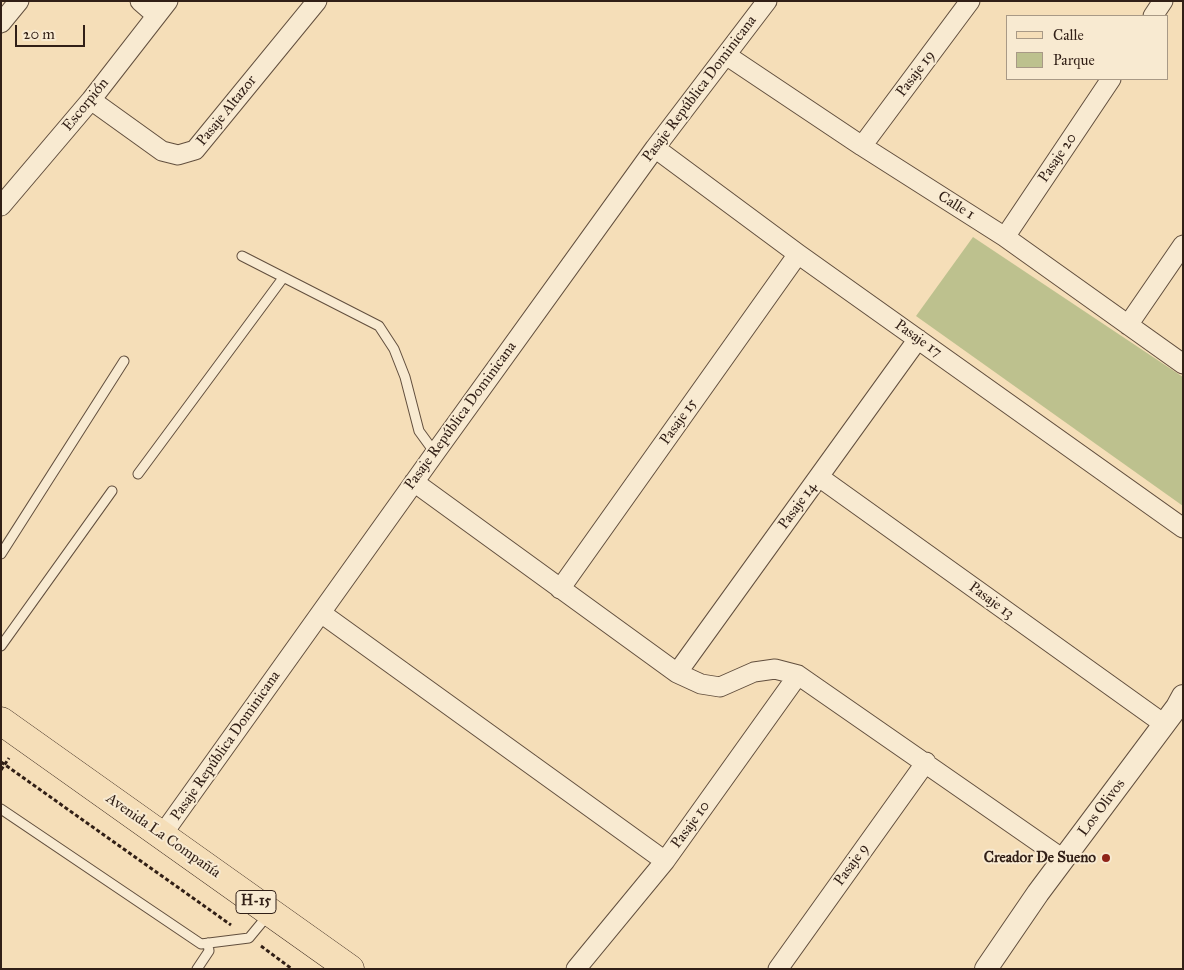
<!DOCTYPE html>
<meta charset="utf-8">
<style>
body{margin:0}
#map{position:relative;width:1184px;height:970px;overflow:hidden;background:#f5deb8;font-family:"IM FELL Great Primer",serif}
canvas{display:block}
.frame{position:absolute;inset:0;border:2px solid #311f16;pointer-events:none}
.legend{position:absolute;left:1006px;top:15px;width:162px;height:65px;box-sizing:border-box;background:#f8ead1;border:1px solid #a89986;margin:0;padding:6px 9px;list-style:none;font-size:15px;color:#311f16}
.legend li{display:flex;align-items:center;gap:10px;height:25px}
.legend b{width:25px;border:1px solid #a89986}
.scale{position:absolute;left:15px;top:25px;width:70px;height:22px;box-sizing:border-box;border:2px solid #311f16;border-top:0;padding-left:6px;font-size:15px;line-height:18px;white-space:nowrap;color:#311f16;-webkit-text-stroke:4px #f8ead1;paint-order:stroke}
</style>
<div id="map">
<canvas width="1184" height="970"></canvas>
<div class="frame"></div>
<ul class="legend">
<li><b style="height:6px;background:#f5deb8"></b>Calle</li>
<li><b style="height:14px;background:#bdc18e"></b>Parque</li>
</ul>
<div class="scale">20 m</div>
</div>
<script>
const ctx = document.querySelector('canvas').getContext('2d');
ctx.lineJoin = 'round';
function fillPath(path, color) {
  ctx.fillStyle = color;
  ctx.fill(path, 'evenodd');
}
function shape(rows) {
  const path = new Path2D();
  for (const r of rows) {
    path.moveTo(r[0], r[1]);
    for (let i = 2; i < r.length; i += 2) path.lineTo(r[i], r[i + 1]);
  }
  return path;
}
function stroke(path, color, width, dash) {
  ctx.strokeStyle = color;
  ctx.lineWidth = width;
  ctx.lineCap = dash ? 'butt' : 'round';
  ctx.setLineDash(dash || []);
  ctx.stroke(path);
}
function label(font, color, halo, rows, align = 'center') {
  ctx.font = font + ' "IM FELL Great Primer",serif';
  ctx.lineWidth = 4;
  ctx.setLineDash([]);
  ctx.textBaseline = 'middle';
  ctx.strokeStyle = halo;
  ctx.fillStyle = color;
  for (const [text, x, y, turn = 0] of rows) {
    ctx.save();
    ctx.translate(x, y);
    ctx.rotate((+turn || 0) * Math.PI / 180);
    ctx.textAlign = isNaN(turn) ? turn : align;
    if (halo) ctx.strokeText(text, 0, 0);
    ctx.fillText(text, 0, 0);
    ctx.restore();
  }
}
fillPath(shape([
 [973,237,1183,377,1183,506,916,316]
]), '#bdc18e');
const service = shape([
 [242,256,379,326,394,349,405,377,419,431,435,453],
 [138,474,283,278],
 [1,554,124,361],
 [1,646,112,491],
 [1,809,201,944,249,938,268,915],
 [197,969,209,951,208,943]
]);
const minor = shape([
 [140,1,156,15],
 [1153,16,1163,1],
 [1,23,19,1],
 [726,55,862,146,1005,237,1183,364],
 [91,100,162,151,178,155,195,150,317,1],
 [862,146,970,1],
 [655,148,798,254,1183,528],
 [1,206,91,100,168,1],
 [1005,237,1111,79],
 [1128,325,1183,245],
 [819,477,1164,724],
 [414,482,677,673,701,684,720,687,754,672,775,669,798,675,1063,859],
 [560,589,798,254],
 [321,613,665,861],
 [677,673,918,339],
 [162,835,435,453,655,148,767,1],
 [576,969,665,861,798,675],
 [778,969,926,762]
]);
const tertiary = shape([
 [986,969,1038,893,1177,707,1183,696]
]);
const primary = shape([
 [1,721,350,969]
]);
stroke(service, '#624f3e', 11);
stroke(minor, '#624f3e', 21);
stroke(tertiary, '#624f3e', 24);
stroke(primary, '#311f16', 29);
stroke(shape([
 [1,762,231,925],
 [1,770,9,758],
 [261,946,292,969]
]), '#311f16', 3, [4, 2.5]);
stroke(service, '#f8ead1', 9);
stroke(minor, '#f8ead1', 19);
stroke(tertiary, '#f8ead1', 22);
stroke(primary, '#f5deb8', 28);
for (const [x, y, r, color] of [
 [1106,858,5,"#8f2418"]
]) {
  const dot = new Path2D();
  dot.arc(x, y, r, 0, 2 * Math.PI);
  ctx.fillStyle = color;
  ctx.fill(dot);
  stroke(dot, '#f8ead1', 2);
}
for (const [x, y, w] of [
 [256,902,40]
]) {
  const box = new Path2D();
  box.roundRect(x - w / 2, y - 11.5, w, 23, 4);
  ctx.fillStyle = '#f8ead1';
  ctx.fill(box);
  stroke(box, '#311f16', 1);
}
label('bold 14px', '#311f16', null, [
 ["H-15",256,902]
]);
label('15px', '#311f16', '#f8ead1', [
 ["Pasaje 19",916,74,-53],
 ["Pasaje República Dominicana",700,89,-53],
 ["Escorpión",86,105,-51],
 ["Pasaje Altazor",227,111,-51],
 ["Pasaje 20",1058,158,-56],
 ["Calle 1",956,206,32],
 ["Pasaje 17",918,339,35],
 ["Pasaje República Dominicana",461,416,-54],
 ["Pasaje 15",679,422,-55],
 ["Pasaje 14",798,506,-54],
 ["Pasaje 13",991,601,36],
 ["Pasaje República Dominicana",226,746,-55],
 ["Los Olivos",1102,808,-53],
 ["Pasaje 10",691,825,-54],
 ["Avenida La Compañía",163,836,35],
 ["Pasaje 9",852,865,-54]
]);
label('bold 15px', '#311f16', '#f8ead1', [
 ["Creador De Sueno",1096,858]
], 'right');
</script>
